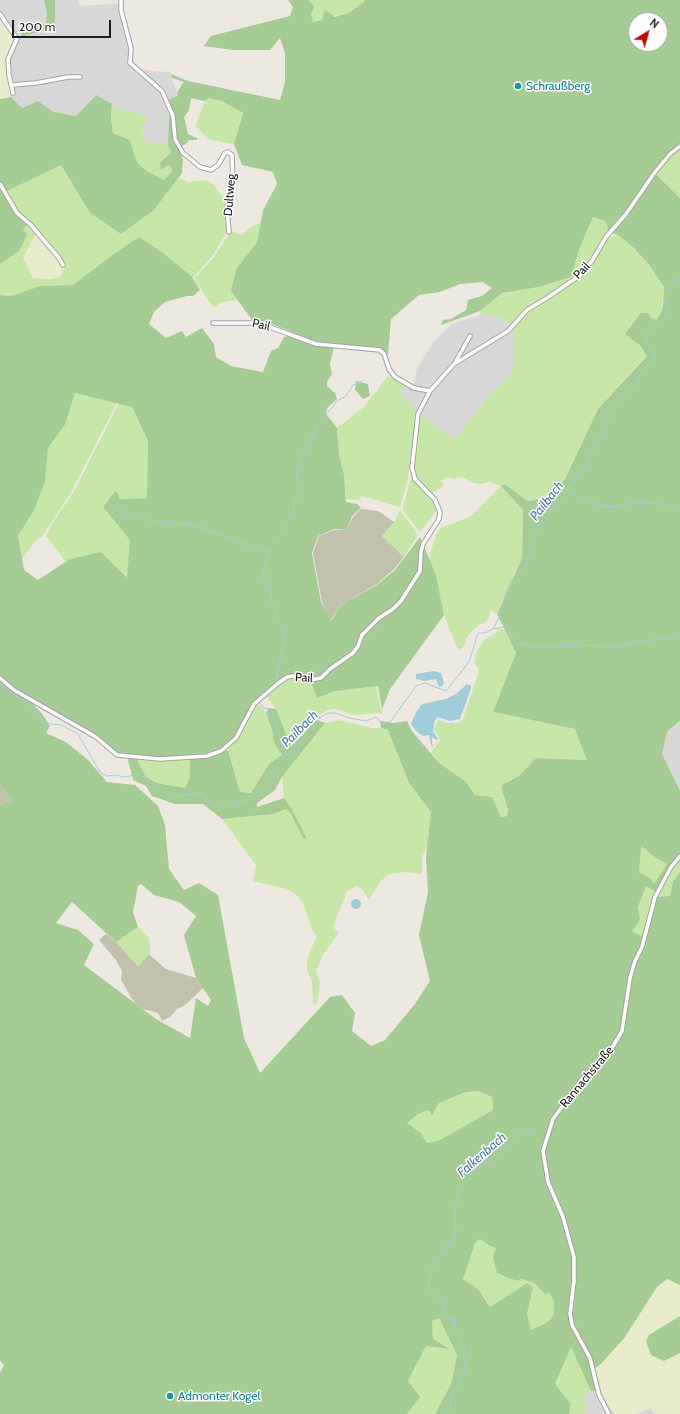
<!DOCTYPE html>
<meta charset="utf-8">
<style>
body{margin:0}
#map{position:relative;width:680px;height:1414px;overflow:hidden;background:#ede9e1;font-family:Cabin,sans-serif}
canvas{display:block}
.north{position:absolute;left:628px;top:12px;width:40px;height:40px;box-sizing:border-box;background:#fff;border:1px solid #a4a4a4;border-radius:50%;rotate:37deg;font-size:11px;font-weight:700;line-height:16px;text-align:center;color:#1b1b1b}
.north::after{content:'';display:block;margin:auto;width:14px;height:18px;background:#c30504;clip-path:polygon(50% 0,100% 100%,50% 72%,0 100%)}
.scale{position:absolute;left:12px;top:20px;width:99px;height:18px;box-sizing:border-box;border:2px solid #1b1b1b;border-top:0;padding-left:5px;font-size:12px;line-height:14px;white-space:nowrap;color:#1b1b1b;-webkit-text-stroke:3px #fff;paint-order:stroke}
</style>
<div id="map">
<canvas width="680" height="1414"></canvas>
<div class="north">N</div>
<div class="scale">200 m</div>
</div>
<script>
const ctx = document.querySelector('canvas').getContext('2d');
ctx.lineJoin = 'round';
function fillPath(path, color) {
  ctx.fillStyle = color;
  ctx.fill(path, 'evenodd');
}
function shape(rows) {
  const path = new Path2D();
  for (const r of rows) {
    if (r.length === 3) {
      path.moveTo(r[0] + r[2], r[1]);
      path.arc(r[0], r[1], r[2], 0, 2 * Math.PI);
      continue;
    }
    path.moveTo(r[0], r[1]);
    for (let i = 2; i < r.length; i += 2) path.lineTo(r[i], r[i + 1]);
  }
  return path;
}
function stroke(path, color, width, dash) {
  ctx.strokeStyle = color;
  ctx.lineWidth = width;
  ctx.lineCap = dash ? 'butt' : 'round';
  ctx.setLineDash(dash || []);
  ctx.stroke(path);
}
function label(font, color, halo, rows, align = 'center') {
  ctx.font = font + ' Cabin,sans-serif';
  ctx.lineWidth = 3;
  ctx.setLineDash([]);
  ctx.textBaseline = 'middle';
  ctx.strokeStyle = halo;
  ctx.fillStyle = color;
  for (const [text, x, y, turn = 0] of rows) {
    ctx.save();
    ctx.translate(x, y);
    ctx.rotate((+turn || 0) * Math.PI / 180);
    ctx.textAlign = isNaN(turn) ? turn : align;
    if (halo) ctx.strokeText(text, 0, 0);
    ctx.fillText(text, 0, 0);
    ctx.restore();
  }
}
fillPath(shape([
 [0,0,44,0,47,14,46,23,21,32,22,37,38,32,47,26,55,22,55,0,78,0,80,6,122,3,134,62,142,69,150,71,170,72,178,96,169,117,168,145,145,141,142,127,148,118,135,112,112,107,112,104,76,116,54,112,38,101,22,108,11,97,7,71,7,57,14,45,15,37,0,18],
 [481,315,497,316,513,327,513,372,487,398,454,440,418,414,400,392,404,384,413,386,417,368,434,341,452,324],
 [680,722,680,791,662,755,667,732],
 [591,1391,601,1391,614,1414,582,1414,588,1408,582,1395],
 [650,1408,656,1414,635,1414]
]), '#d9d8d8');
fillPath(shape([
 [361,509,378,511,394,522,382,536,404,557,394,569,377,584,341,605,330,621,322,602,313,553,319,536,335,530,347,529,353,517],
 [0,785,11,801,0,805],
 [106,934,116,942,143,949,166,969,196,978,203,988,185,1005,177,1009,170,1017,162,1021,158,1013,143,1009,136,1004,131,997,121,980,122,971,116,960,99,940]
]), '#c1c1ad');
fillPath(shape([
 [0,18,15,39,14,45,7,57,7,71,11,97,0,99],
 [37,230,59,256,65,268,60,277,50,279,33,278,23,258],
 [667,1279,680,1285,680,1316,649,1335,663,1361,680,1353,680,1414,656,1414,650,1408,635,1414,614,1414,601,1391,594,1368,600,1365,625,1337,657,1287]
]), '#e9eccc');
fillPath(shape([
 [303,0,365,0,365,2,350,12,313,22],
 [209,98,222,101,243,113,234,144,210,140,195,126,206,99],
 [112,107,135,112,148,117,142,127,145,141,168,145,171,152,164,158,172,168,172,172,168,177,164,180,147,171,136,160,130,140,113,133,111,117],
 [680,141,680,198,655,172,679,149],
 [61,165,90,213,121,234,154,210,178,178,188,182,205,180,213,184,227,202,225,214,228,230,213,255,193,278,139,237,111,256,73,285,40,286,11,296,0,295,0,264,19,251,23,230,16,213,3,193],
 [37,231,59,256,65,268,60,277,50,279,33,278,23,258],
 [593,217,605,221,608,227,607,235,592,259,578,275,562,288,528,309,512,326,497,316,481,315,480,311,502,293,539,287,571,277,579,250],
 [261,222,257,242,236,269,231,291,237,300,219,303,217,307,213,306,194,280,195,278,214,257,231,231,242,235,249,228],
 [618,235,634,248,650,266,664,287,661,313,656,320,651,318,640,345,647,355,598,409,565,479,546,499,527,501,505,484,501,486,523,510,522,558,496,614,491,610,488,619,483,624,480,624,472,631,467,637,464,647,458,650,444,615,436,575,429,559,430,554,436,535,440,528,470,517,501,486,490,482,481,484,473,483,462,477,453,479,447,477,441,481,444,486,433,493,429,491,414,472,417,425,420,415,454,440,487,398,513,372,513,328,523,315,583,272,606,238],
 [388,376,404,384,400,392,417,412,407,483,400,507,361,496,360,500,346,499,344,475,339,455,337,428,364,407],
 [75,393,117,403,70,494,43,535,34,543,22,559,18,536,34,510,45,482,48,448,65,425],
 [119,403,132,407,148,441,147,498,120,499,116,490,103,507,131,540,127,579,70,559,66,562,46,536,53,522,73,493],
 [411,477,433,500,438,509,420,532,404,512,403,507],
 [400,510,418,535,404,557,382,536,394,522],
 [498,629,504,629,516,653,493,712,575,729,588,760,536,758,519,776,502,785,502,790,508,810,507,816,501,817,499,812,482,795,475,795,466,782,438,762,431,753,440,740,434,729,438,720,447,723,459,723,463,719,478,674,478,668,474,662,477,651,484,640,496,633],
 [293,677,311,681,317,698,336,691,376,686,382,713,354,715,336,709,328,710,321,714,290,747,276,709,266,695,282,682],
 [257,703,266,713,272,729,274,743,282,755,269,764,251,793,240,792,228,748,235,739,246,718],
 [339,720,372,728,381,728,388,730,409,783,431,812,427,849,422,856,422,874,406,872,389,874,380,882,369,900,363,890,357,886,347,891,333,927,339,933,324,953,316,970,320,983,318,1000,316,1005,313,1004,312,982,307,969,307,959,317,936,312,930,305,907,298,896,287,889,253,881,256,865,222,819,273,814,286,809,291,814,303,838,292,809,284,799,282,777,325,723],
 [135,756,172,761,190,759,190,777,185,788,157,783,146,777],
 [643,847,654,857,667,864,654,885,651,879,639,872,641,848],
 [680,856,680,872,673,881,670,896,655,897,643,937,632,931,640,920,638,907,646,886,657,891],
 [138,927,149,938,150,953,138,967,116,942],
 [479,1091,492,1097,493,1110,440,1140,427,1143,421,1133,407,1123,418,1114,428,1110,432,1115,439,1103,466,1092],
 [480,1239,490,1246,496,1248,497,1273,511,1279,518,1281,521,1279,534,1283,536,1286,549,1293,554,1301,554,1313,551,1319,544,1324,531,1330,527,1314,533,1287,527,1283,490,1307,485,1298,463,1279,475,1243],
 [439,1318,457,1355,451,1384,435,1414,407,1414,420,1397,408,1381,426,1346,449,1349,433,1339,432,1320],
 [571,1346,591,1391,582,1395,588,1408,582,1414,569,1414,571,1404,555,1384]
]), '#c6e7a7');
fillPath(shape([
 [44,0,55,0,55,22,47,26,38,32,22,37,21,32,46,23,47,14],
 [288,0,308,0,314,6,311,15,313,22,322,20,325,10,335,17,350,12,364,2,365,0,680,0,680,143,654,171,625,213,617,220,609,231,607,230,608,227,605,221,593,217,579,250,571,277,539,287,502,293,480,311,441,325,443,320,451,319,466,310,468,300,482,296,492,288,483,282,460,284,440,292,419,295,391,319,388,354,386,355,383,349,314,341,267,322,252,320,231,291,236,269,257,242,263,210,277,184,273,172,242,165,234,144,243,113,222,101,209,98,204,101,191,98,189,110,184,117,188,134,197,138,197,140,189,140,186,144,178,148,183,160,182,173,154,210,121,234,90,213,61,165,3,193,16,213,27,224,23,230,27,235,19,251,0,264,0,99,11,97,22,108,38,101,54,112,76,116,96,95,112,104,111,117,113,133,130,140,136,160,139,164,147,171,164,180,172,172,172,168,168,165,161,170,160,163,171,152,168,145,169,117,171,115,166,101,178,96,177,92,184,82,172,78,171,74,188,81,280,100,285,82,285,53,280,38,270,50,233,50,204,46,211,36,290,16,293,7],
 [636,20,660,20,660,44,636,44],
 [655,175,657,175,680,198,680,721,667,732,662,754,680,791,680,856,657,892,646,886,638,907,640,920,632,931,643,937,652,899,655,897,670,896,673,881,680,872,680,1285,667,1279,657,1287,625,1337,600,1365,594,1368,601,1391,591,1391,571,1347,555,1384,571,1404,569,1414,435,1414,451,1384,457,1355,439,1318,432,1321,433,1339,450,1349,426,1346,408,1381,420,1397,407,1414,0,1414,0,1373,4,1365,0,1361,0,805,11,801,0,785,0,681,11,691,30,701,43,715,50,726,46,733,66,742,88,760,107,782,135,785,158,806,165,825,169,869,184,890,199,883,218,895,244,1038,260,1073,330,997,342,995,355,1013,352,1031,371,1046,385,1040,415,1004,430,981,419,935,428,892,426,857,431,812,409,783,388,730,381,728,380,721,393,723,407,721,412,731,438,762,466,782,475,795,492,797,501,817,507,816,508,810,502,790,502,785,519,776,536,758,587,760,575,729,493,712,516,653,497,614,522,558,523,510,501,486,505,484,527,501,546,499,565,479,598,409,647,356,640,345,625,334,641,313,648,313,651,318,656,320,661,313,663,305,664,287,650,266,634,248,618,235,611,233],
 [643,847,654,857,667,864,654,884,651,879,639,872,641,848],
 [141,884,154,895,179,902,196,916,184,935,196,978,211,1000,208,1006,196,998,190,1038,156,1019,84,965,94,944,78,930,56,923,72,902,116,942,138,927,133,912,138,886],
 [479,1091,492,1097,493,1110,440,1140,427,1143,421,1133,407,1123,418,1114,428,1110,432,1115,439,1103,466,1092],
 [480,1239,490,1246,496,1248,493,1256,497,1273,511,1279,518,1281,521,1279,534,1283,545,1294,549,1293,554,1301,554,1313,551,1319,544,1324,531,1330,527,1314,533,1287,527,1283,490,1307,478,1289,463,1279,475,1243],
 [139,237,163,253,191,276,200,290,193,296,187,296,165,302,154,312,149,324,166,338,182,331,186,337,202,328,214,344,216,357,231,366,263,372,271,351,278,348,284,337,293,335,313,344,334,347,330,364,332,374,327,382,327,386,335,393,337,399,327,408,326,414,337,428,339,455,344,475,346,502,357,504,361,508,352,516,347,529,335,529,318,536,312,553,321,602,331,621,341,605,377,585,395,570,420,537,436,575,444,615,390,689,382,709,378,686,336,691,317,698,310,680,302,677,287,677,249,711,236,738,216,753,175,759,122,757,96,737,14,690,0,678,0,295,11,296,40,286,73,285,111,256],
 [75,393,132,407,148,441,147,498,120,499,116,490,103,507,130,540,127,578,101,552,70,559,38,580,24,570,18,536,34,510,45,482,48,448,65,425],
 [356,381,368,384,370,396,363,399,355,390],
 [269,708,276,709,291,747,316,720,325,723,282,777,275,790,257,803,257,807,284,798,292,809,307,839,303,838,291,814,286,809,273,814,222,819,203,804,175,804,152,796,146,786,133,780,128,760,135,756,146,777,157,783,185,788,190,777,190,759,211,757,228,750,240,792,251,793,269,764,282,755,274,743,272,729,266,713],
 [680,1316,680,1353,664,1361,651,1355,646,1341,649,1335]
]), '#a6cc96');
fillPath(shape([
 [434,671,441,673,444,683,442,686,439,687,436,679,424,681,416,679,416,674],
 [467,684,471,686,471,689,460,719,450,721,438,717,435,720,433,731,438,739,436,740,432,737,432,744,433,746,432,748,429,735,423,736,417,732,411,724,416,712,422,704,446,699,456,694],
 [356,904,5]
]), '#a1cdda');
stroke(shape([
 [568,491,580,499,589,499,601,506,614,507,636,502,660,504,674,509,680,507],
 [109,503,127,515,144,517,150,521,193,525,268,552],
 [275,545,283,531,283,526,287,523,291,514,294,513,293,506,296,497,300,493,298,489,300,485,296,479,300,461,306,449,305,446,309,444,308,442,312,439,317,426,324,423,326,415,337,401,346,396,353,385,363,381],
 [507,628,514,642,532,647,552,647,564,644,620,647,631,643,680,636],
 [493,629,505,627],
 [0,683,14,695,22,697,42,720,50,724,61,725,78,734,100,772,107,776,116,775,123,777,131,776,135,773,143,777,148,778,164,792,174,796,202,793,213,806,245,801,251,795,262,791,271,784,279,771,276,762,291,752,307,735,321,717,328,713,336,713,349,718,366,721,376,717,383,724,391,721,416,686,425,683,446,691,469,662,478,633,485,633,493,629,500,616,504,598,510,582,525,566,538,525,583,470,589,455,610,421,603,415,627,394,638,381,641,374,652,360,656,358,645,339,650,330,666,318,668,309,665,295,680,276],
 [257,698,274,684,276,680,284,638,285,629,275,617,276,607,272,602,270,589,262,578,267,559,266,556,272,548],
 [259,702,263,708,268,709,269,717,275,720,277,731,280,733,279,740,284,740,281,749,286,751,284,755],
 [446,1414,450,1408,452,1394,467,1368,463,1357,465,1349,454,1330,455,1319,447,1318,443,1313,446,1303,431,1290,429,1286,430,1273,443,1250,454,1239,456,1225,455,1213,458,1189,471,1173,490,1160,521,1134,537,1131]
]), '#a1cdda', 1);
const minor = shape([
 [121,0,121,10,131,48,130,63,162,91,173,116,175,139,183,153,200,167,211,170,218,165,225,153,228,152,232,155,233,181,227,208,229,232],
 [0,14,17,39,8,59,9,75,13,93],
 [12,85,36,83,68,77,80,77],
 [0,184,17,213,31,225,59,258,63,265],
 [213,323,259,323,316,344,380,350,384,354,389,369,395,377,414,388,430,391],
 [456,361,470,336],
 [0,678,14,690,96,737,117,755,160,759,207,756,221,751,236,738,254,704,276,685,287,677,293,676,311,680,321,678,330,669,353,653,358,646,362,635,379,618,393,609,401,601,420,571,421,552,423,544,439,519,440,512,435,500,415,479,412,468,418,414,430,391,454,364,508,331,527,310,547,298,579,276,592,261,606,237,626,214,655,172,670,154,680,146],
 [609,1414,599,1395,590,1358,572,1325,570,1314,574,1281,574,1257,563,1217,548,1182,543,1151,553,1119,582,1079,609,1053,622,1031,630,978,635,961,642,947,655,897,671,867,680,856]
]);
stroke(minor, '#a2a2a2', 5.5);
stroke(minor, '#fff', 3.5);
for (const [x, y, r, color] of [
 [518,86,4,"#0f9aa8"],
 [170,1396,4,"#0f9aa8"]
]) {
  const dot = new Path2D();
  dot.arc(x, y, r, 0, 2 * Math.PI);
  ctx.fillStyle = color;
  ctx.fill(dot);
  stroke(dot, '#fff', 1.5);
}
label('12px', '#0d838f', '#fff', [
 ["Schraußberg",526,86],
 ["Admonter Kogel",178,1396]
], 'left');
label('12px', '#1b1b1b', '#fff', [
 ["Dultweg",230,195,-85],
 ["Pail",582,271,-46],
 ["Pail",261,325,13],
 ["Pail",304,678,4],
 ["Rannachstraße",587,1077,-50]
]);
label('italic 13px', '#4b79a8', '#fff', [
 ["Pailbach",547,501,-52],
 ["Pailbach",300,729,-45],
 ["Falkenbach",482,1155,-41]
]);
</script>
